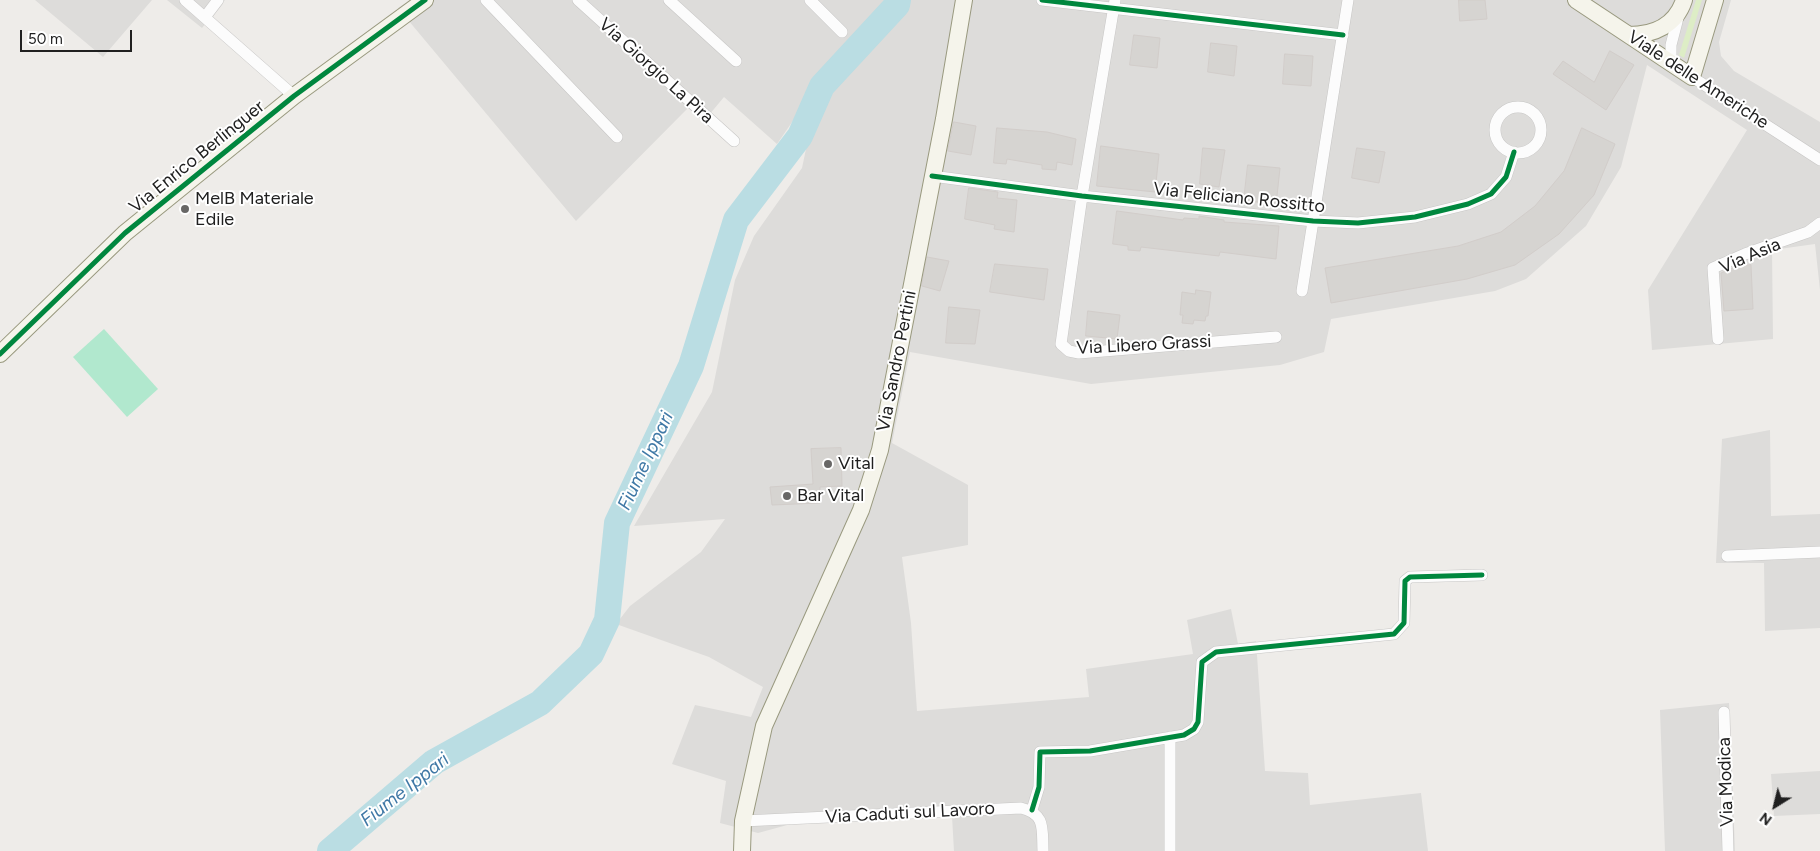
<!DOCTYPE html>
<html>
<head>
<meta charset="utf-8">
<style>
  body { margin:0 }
  #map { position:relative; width:1820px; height:851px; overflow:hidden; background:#eeece9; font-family:Figtree,sans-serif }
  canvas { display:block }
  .north { position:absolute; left:1750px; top:781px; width:50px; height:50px; -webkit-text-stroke:4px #fff; paint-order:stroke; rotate:216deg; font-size:14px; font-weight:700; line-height:20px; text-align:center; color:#202020 }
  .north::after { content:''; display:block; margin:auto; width:18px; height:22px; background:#202020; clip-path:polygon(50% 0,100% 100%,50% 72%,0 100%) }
  .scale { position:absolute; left:20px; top:30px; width:112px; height:22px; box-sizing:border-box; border:2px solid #202020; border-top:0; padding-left:6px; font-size:15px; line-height:18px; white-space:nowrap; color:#202020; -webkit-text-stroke:4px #fff; paint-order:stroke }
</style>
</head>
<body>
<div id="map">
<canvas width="1820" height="851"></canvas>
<div class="north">N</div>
<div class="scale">50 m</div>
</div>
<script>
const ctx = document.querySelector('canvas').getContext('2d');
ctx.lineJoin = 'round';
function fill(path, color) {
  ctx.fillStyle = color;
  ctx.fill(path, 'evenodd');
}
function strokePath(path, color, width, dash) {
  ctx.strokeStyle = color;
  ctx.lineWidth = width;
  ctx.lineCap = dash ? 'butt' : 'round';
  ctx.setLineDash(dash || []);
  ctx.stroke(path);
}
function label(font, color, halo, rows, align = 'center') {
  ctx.font = font + ' Figtree,sans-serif';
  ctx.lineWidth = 4;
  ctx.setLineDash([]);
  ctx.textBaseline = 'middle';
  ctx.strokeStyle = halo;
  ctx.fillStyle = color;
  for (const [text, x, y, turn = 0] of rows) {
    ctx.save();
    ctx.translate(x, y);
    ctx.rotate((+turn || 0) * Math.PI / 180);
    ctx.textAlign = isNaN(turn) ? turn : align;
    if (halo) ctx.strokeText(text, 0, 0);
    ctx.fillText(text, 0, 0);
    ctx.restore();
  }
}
const residential = new Path2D(`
  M 35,0 L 152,0 L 103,57 Z
  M 167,0 L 225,0 L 202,28 Z
  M 410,0 L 1731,0 L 1719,42 L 1721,56 L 1734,71 L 1820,122 L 1820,290 L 1815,244 L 1772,250 L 1773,339 L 1652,350 L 1648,290 L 1747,130 L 1647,65 L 1621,167 L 1586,226 L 1526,279 L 1495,291 L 1331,319 L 1324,352 L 1280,365 L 1091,384 L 910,352 L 892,443 L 968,485 L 968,545 L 902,557 L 911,623 L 917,711 L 1089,697 L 1086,669 L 1193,654 L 1187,620 L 1231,609 L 1238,644 L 1256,641 L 1265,771 L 1308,773 L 1310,805 L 1421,793 L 1428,851 L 954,851 L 952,816 L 791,824 L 758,833 L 720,823 L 726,781 L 672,764 L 695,705 L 751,717 L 763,687 L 709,657 L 616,624 L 630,606 L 701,552 L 725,519 L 634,526 L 712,392 L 735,280 L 754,236 L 802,168 L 813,116 L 801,109 L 777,144 L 724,97 L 704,121 L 688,108 L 576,221 L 398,8 Z
  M 1770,430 L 1771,516 L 1820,514 L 1820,628 L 1765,631 L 1764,563 L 1716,563 L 1722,439 Z
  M 1729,703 L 1735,851 L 1665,851 L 1660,710 Z
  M 1820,771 L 1820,814 L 1774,816 L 1771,774 Z`);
const grass = new Path2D(`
  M 1696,0 L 1702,0 L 1684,58 L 1679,55 Z`);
const pitch = new Path2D(`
  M 104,329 L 158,389 L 127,417 L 73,357 Z`);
const river = new Path2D(`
  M 330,851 L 434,762 L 540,703 L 591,654 L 607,620 L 617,523 L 691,366 L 736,220 L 800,136 L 822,86 L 897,5 L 898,0`);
const building = new Path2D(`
  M 1459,0 L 1485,0 L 1487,19 L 1460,21 Z
  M 1134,35 L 1160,38 L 1157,68 L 1130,65 Z
  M 1211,43 L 1237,46 L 1234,76 L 1208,72 Z
  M 1610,51 L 1634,65 L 1606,110 L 1553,74 L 1563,61 L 1594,82 Z
  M 1285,54 L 1313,56 L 1311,86 L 1283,84 Z
  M 954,122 L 976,126 L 971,155 L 948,151 Z
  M 997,128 L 1047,132 L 1076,139 L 1072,165 L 1057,162 L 1056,170 L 1042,169 L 1042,165 L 1007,159 L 1006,164 L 994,163 Z
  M 1582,128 L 1615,144 L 1594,195 L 1559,234 L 1515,265 L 1467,279 L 1331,303 L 1325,268 L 1458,246 L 1501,232 L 1535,206 L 1564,171 Z
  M 1101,146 L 1159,154 L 1155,192 L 1097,186 Z
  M 1203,148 L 1225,150 L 1219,187 L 1200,184 Z
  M 1357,148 L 1385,152 L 1379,183 L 1352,178 Z
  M 1248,165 L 1280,168 L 1276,205 L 1244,200 Z
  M 969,188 L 998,192 L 997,198 L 1017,200 L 1014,232 L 994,229 L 995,225 L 965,219 Z
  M 1117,211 L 1183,220 L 1184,218 L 1199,219 L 1199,216 L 1224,220 L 1224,222 L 1279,226 L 1276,259 L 1220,252 L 1219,256 L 1141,247 L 1140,251 L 1128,250 L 1128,246 L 1113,244 Z
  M 927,257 L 949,261 L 940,291 L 922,286 Z
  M 995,264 L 1048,269 L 1044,300 L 990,292 Z
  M 1751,265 L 1753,309 L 1724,311 L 1721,273 L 1735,267 Z
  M 1196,290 L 1211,292 L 1208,316 L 1206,316 L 1205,321 L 1194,320 L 1193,324 L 1182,323 L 1183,315 L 1180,315 L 1182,292 L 1195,294 Z
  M 949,307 L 980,310 L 975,344 L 946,343 Z
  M 1088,311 L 1120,315 L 1117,339 L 1086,336 Z
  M 841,448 L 842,486 L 820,487 L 820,503 L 772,505 L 770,487 L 813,484 L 811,449 Z`);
const street = new Path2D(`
  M 185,0 L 294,96
  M 486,0 L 617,137
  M 578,0 L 734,141
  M 669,0 L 736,61
  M 810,0 L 842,32
  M 1042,0 L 1343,35
  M 1115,0 L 1082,196 L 1061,344 L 1069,351 L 1079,353 L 1276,337
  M 205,17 L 218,0
  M 1671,63 L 1671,45 L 1679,14
  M 1692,77 L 1820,160
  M1495 130a23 23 0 1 1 46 0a23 23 0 1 1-46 0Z
  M 932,176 L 1082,196 L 1313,221 L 1358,223 L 1415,217 L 1468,204 L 1491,194 L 1506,177 L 1514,152
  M 1302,291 L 1348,0
  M 1718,339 L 1713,268 L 1745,254 L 1808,232 L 1820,223
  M 1727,556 L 1820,552
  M 1724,712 L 1728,851
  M 1170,737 L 1170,851
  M 1032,810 L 1039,787 L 1040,752 L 1090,751 L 1184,735 L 1194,729 L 1198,722 L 1202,662 L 1216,652 L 1394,634 L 1404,623 L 1405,581 L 1410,577 L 1482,575
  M 743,821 L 1021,808 C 1046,814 1042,829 1043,851`);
const secondary = new Path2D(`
  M 1576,0 L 1692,77 L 1715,0
  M 1629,35 C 1654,35 1676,25 1684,0
  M 0,354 L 125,233 L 294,96 L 425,0
  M 742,851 L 743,821 L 764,726 L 861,510 L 880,450 L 944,119 L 964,0`);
const cycleway = new Path2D(`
  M 1042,0 L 1343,35
  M 932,176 L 1082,196 L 1313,221 L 1358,223 L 1415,217 L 1468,204 L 1491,194 L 1506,177 L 1514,152
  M 0,354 L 125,233 L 294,96 L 425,0
  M 1032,810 L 1039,787 L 1040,752 L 1090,751 L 1184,735 L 1194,729 L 1198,722 L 1202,662 L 1216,652 L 1394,634 L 1404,623 L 1405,581 L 1410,577 L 1482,575`);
const markers = [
  [185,209,5,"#686766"],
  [828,464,5,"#686766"],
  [787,496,5,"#686766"]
];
const streetNames = [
  ["Via Giorgio La Pira",656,71,42],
  ["Viale delle Americhe",1698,80,33],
  ["Via Enrico Berlinguer",197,157,-39],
  ["Via Feliciano Rossitto",1239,198,6],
  ["Via Asia",1750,256,-23],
  ["Via Libero Grassi",1144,345,-3],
  ["Via Sandro Pertini",897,361,-79],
  ["Via Modica",1726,782,-92],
  ["Via Caduti sul Lavoro",910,813,-3]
];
const poiNames = [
  ["MelB Materiale",195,199],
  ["Edile",195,220],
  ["Vital",838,464],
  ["Bar Vital",797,496]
];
const waterNames = [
  ["Fiume Ippari",646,461,-65],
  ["Fiume Ippari",405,790,-38]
];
fill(residential, '#dddcda');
fill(grass, '#ddedc6');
fill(pitch, '#b1e8ce');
strokePath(river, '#badde3', 26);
fill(building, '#d6d4d1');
strokePath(building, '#d2cdca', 1);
strokePath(street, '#c7c6c5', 12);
strokePath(secondary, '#99997f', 18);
strokePath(street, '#fcfcfc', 11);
strokePath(secondary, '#f5f4eb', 16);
strokePath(cycleway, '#00873e', 5);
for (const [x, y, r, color] of markers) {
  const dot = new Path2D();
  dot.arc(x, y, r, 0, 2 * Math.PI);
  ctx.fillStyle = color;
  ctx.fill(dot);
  strokePath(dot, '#fff', 2);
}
label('18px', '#202020', '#fff', streetNames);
label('18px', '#202020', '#fff', poiNames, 'left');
label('italic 19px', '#4079a6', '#fff', waterNames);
</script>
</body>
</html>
